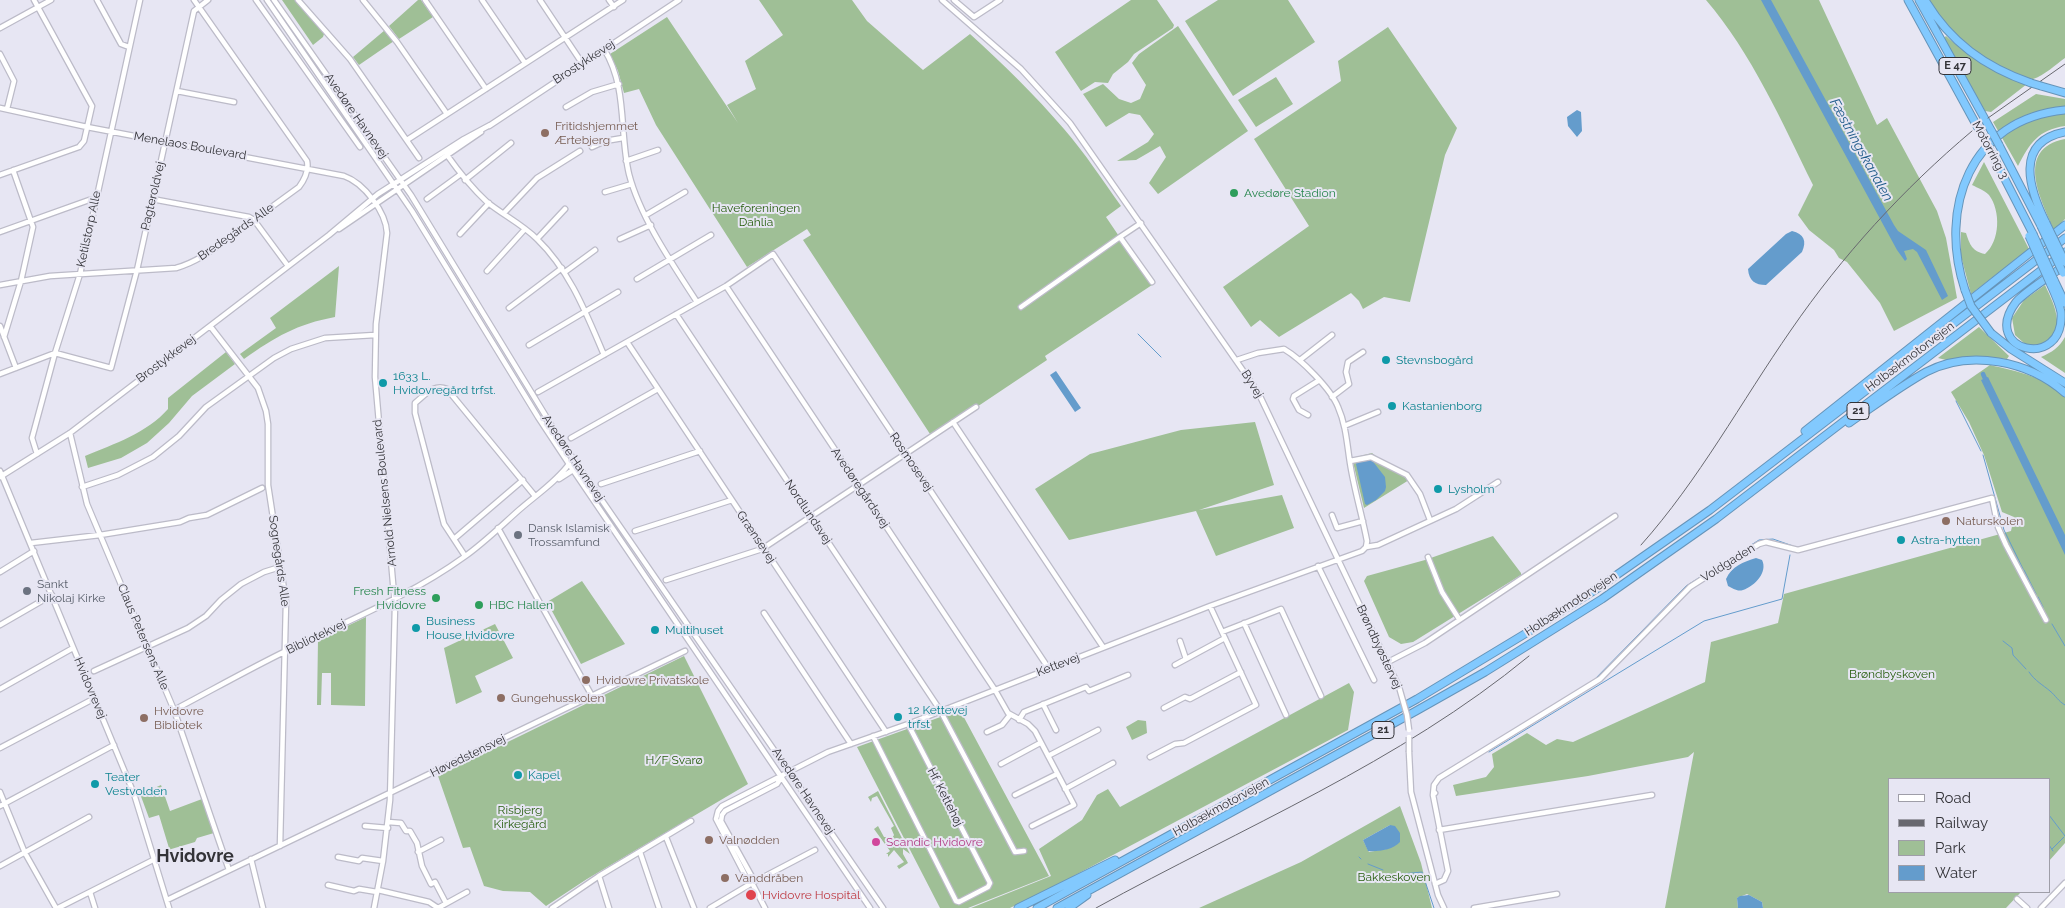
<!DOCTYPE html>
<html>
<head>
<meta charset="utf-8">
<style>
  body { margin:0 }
  #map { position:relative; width:2065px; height:908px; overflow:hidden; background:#e7e6f3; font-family:Raleway,sans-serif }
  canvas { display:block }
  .legend { position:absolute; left:1888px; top:778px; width:162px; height:115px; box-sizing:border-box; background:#e7e6f3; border:1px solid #9f9ea8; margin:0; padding:6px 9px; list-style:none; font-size:15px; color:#333338 }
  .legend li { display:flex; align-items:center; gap:10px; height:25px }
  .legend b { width:25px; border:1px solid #9f9ea8 }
</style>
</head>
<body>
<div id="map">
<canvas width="2065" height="908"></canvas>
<ul class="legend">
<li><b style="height:6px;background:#fff"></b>Road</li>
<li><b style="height:6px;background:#68686f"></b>Railway</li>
<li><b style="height:14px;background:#9fbf96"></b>Park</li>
<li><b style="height:14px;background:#649ccc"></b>Water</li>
</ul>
</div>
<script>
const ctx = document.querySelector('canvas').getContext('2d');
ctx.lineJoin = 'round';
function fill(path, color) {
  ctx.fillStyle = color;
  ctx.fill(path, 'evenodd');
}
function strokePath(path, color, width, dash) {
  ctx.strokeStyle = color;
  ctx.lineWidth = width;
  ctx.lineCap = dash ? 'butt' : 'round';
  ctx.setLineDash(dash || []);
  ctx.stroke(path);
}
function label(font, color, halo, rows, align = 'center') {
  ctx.font = font + ' Raleway,sans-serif';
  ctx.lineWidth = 4;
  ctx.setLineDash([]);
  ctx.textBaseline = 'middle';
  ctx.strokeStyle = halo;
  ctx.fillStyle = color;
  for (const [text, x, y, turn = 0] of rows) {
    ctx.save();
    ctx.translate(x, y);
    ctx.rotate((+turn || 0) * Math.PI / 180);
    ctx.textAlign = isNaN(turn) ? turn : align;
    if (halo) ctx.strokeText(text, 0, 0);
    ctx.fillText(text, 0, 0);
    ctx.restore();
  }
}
const green = new Path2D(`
  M 282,0 L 295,0 L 324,34 L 323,37 L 313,45 Z
  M 418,0 L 421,0 L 433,17 L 399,39 L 389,26 Z
  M 759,0 L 852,0 L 867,21 L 923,70 L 970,34 C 1003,64 1035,95 1064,129 C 1085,153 1103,181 1121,206 L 1106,217 L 1152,285 L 1045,356 L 1047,360 L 935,435 L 933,432 L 930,434 L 803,240 L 811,235 L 807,229 L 747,267 L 656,125 L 639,89 L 624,93 L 618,71 L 610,54 L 667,17 L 738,123 L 727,105 L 756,89 L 745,61 L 783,35 Z
  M 1131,0 L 1157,0 L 1174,25 L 1173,28 L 1134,54 L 1128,62 L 1113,74 L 1108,83 L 1095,82 L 1081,91 L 1055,52 Z
  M 1218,0 L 1288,0 L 1315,42 L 1233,96 L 1185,21 Z
  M 1706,0 L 1819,0 L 1877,125 L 1887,118 L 1937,211 L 1946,238 L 1957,298 L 1894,331 L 1880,303 L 1847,262 L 1839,258 L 1834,250 L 1809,230 L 1798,215 L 1813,185 C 1783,124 1751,52 1706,0 Z
  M 1929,0 L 2065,0 L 2065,58 C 2056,64 2044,76 2033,79 C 2021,83 1979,56 1968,47 C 1952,35 1940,17 1929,0 Z
  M 1178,26 L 1248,131 L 1158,194 L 1149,183 L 1166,157 L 1160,146 L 1136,160 L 1117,161 L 1148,142 L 1154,134 L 1140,115 L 1129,113 L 1106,127 L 1083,94 L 1103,84 L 1119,99 L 1131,103 L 1140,99 L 1146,85 L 1132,63 L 1139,54 Z
  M 1388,27 L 1457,128 L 1445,155 L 1410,302 L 1384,297 L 1363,309 L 1359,301 L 1351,293 L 1279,337 L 1260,320 L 1251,327 L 1223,287 L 1309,226 L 1254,139 L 1341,81 L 1338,61 Z
  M 385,30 L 394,41 L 359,65 L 353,57 Z
  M 1946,36 C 1970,57 1996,76 2027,84 L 1991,112 L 1985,111 L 1944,38 Z
  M 1276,77 L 1293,104 L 1256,127 L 1238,100 Z
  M 2036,94 L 2065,99 L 2065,126 C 2038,130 2030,143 2018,166 L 1993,122 Z
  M 2065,139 L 2065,219 L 2054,230 C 2041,200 2014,149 2065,139 Z
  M 1984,162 L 2029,249 L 1971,294 L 1961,256 L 1961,232 L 1966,233 C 1970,245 1972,251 1985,254 C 2000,241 2001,211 1989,195 C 1984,190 1978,188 1972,185 Z
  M 339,266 L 335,317 C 297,324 275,337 244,359 L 240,354 L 276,328 L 270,318 Z
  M 2045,285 C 2050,296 2056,307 2057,320 C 2059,339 2042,348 2025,344 L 2015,335 L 2012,318 L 2024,300 Z
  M 1979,327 L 2009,356 L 2007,359 L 1982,357 L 1946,360 L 1938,358 Z
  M 2065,337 L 2065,373 L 2041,357 C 2052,352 2059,348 2065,337 Z
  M 226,352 L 235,364 L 192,396 L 169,423 L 147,443 L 121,458 L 88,468 L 85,456 C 114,444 147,433 168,409 L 168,398 Z
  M 1990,365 C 2016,371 2046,377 2065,397 L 2065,843 L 2049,861 L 2049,779 L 1889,779 L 1889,892 L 2021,892 L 2006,908 L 1763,908 L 1762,902 L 1747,894 L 1737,898 L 1738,908 L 1665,908 L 1694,752 L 1688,757 L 1588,776 L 1456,796 L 1453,785 L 1486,777 L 1494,767 L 1492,754 L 1527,733 L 1546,745 L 1557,739 L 1573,742 L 1705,682 L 1711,642 L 1778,623 L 1784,594 L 2011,531 L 2014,517 L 2002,512 L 1984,455 L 1969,422 L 1951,392 Z
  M 1255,422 L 1274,485 L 1199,510 L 1282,495 L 1294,528 L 1216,556 L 1196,511 L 1069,540 L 1035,489 L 1090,454 L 1181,430 Z
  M 1372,453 L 1377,457 L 1378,461 L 1409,480 L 1364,508 L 1352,458 Z
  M 1493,536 L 1521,573 L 1521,575 L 1413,642 L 1401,644 L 1389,637 L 1364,581 L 1367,576 L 1425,560 Z
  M 582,581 L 625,644 L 581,664 L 547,602 Z
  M 366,617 L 365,706 L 331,705 L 331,673 L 322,673 L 321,705 L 317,705 L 318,640 Z
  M 495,624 L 513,658 L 475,676 L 482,692 L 456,704 L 444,648 Z
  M 684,656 L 748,784 L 587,879 L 546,906 L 530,892 L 503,891 L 484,886 L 470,847 L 463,848 L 438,776 Z
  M 1349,683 L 1354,692 L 1348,730 L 1066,880 L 1010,908 L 971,908 L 1051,876 L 1039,849 L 1082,820 L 1097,795 L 1108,789 L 1120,807 Z
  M 960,710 L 1049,876 L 968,908 L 940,908 L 857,747 Z
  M 1138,720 L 1146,721 L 1147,733 L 1132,740 L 1126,727 Z
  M 161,785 L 170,811 L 202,799 L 214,833 L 197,838 L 195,842 L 168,850 L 169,848 L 159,815 L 149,818 L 139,791 L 145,789 L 148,791 Z
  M 878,791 L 910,854 L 903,849 L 903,854 L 908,863 L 899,869 L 897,866 L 904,862 L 894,850 L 888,857 L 888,854 L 886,854 L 890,851 L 874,829 L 878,826 L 884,837 L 886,837 L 886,842 L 890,842 L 894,835 L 891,828 L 894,826 L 877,796 L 872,798 L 871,802 L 868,797 Z
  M 1400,806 L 1421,863 L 1432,908 L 1199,908 L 1301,862 ZM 1390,825 L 1386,849 L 1369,852 L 1363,840 Z`);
const water = new Path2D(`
  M 1761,0 L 1771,0 L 1894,225 L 1898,231 L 1926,250 L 1948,296 L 1942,300 L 1917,252 L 1913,249 L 1904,251 L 1907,259 L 1905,261 L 1897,250 Z
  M 1577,110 L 1581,112 L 1582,131 L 1577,137 L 1568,126 L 1567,117 Z
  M 1792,231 C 1804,234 1807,241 1802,252 L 1766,285 C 1755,285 1749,281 1748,269 L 1786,234 Z
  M 1056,371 L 1081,408 L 1075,412 L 1050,375 Z
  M 1988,377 L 2065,535 L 2065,555 L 1981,380 Z
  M 1371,459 L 1385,477 L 1386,487 L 1385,491 L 1376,500 L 1367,505 L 1365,504 L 1356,464 L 1357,462 Z
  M 1756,558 L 1762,560 C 1768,572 1755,586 1743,590 C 1737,592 1733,588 1728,586 L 1726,579 C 1732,566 1743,562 1756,558 Z
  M 1390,825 L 1395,826 L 1400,833 L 1400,842 C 1393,850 1377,852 1368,851 L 1363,840 Z
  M 1749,895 L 1762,902 L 1763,908 L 1738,908 L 1737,898 L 1740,896 Z`);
const stream = new Path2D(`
  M 1138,334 L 1161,357
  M 1956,401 L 1981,451
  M 1983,455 L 2004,530 L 2023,569
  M 2024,570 L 2036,594
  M 2038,597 L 2043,607
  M 2052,624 L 2065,646
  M 2003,641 L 2012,648 L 2013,655 L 2026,669
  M 2029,672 C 2035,681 2043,685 2050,691 C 2056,696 2058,701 2065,705
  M 1594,680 L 1686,586 L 1759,540 L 1773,539 L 1793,546
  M 1489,752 L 1704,621 L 1782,599 L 1790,555
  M 2049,815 L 2065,836
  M 2049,845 L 2053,851
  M 2052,849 L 2064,837
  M 1359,857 L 1361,859
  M 1368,864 L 1383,870
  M 1392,875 L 1422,872 L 1434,908`);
const canal = new Path2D(`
  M 1983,374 L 1987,383`);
const minor = new Path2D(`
  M 97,0 L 121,44 L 129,47
  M 256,0 L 360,147
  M 267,0 L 412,211 L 538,417 L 569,464 L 870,908
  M 274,0 L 411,195 L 561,441 L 883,908
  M 298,0 L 350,59 L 419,158
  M 363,0 L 397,42 L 447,114
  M 425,0 L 486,89
  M 482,0 L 525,63
  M 540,0 L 582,63
  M 609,0 L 614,7
  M 942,0 L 1021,69 L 1070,123 L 1258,392 L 1399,687
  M 954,0 L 974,17 L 1000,0
  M 0,28 L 51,0
  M 604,49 C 628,88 619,132 629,174 C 640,217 673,265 697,302
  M 0,54 L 14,81 L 7,109
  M 177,91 L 234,102
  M 566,107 L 592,92 L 619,84
  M 0,108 L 87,127 L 344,176 C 364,183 386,212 387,233 L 376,324 L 375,377 L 395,606 L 390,800 L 383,861 L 374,908
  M 489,126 L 679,0
  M 407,140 L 623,0
  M 592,147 L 605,141 L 623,138
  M 447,155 C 459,172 472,188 487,202 C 503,215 522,224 537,239 C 570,271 586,313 604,355
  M 626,161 L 658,150
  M 0,175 L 79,147 L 84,141 L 92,106 L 34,0
  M 465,180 L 511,143
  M 605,192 L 632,184
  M 152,199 L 249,217 L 254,220 L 288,266
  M 427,199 L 461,174
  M 504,213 L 537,178 L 580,151
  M 646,215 L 685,192
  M 1141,223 L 1120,237 L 1152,282
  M 339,229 L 481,132
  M 0,232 L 89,200 L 95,200
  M 460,234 L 489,203
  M 537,239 L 565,209
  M 620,239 L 651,225
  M 487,271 L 525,229
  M 565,272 L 595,250
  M 637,279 L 711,235
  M 0,285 L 50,276 L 176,268 C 198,262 215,248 233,235 C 255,219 277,203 299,187 C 305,179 309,171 307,161 L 194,0
  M 726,286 L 995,690 L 1008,713 L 1028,724 L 1035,731 L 1074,805 L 1032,826
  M 1021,307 L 1120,237
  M 509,308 L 562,268
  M 676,314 L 940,710 L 1015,852 L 1024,851
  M 0,326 L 16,368
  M 210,326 L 258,388 L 266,411 L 268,424 L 268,485 L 286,602 L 280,846
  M 4,337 L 21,281 L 33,227 L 13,170
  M 627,342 L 886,732
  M 529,345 L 618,292
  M 1237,360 L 1258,353 L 1284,349 C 1301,359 1331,389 1338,407 C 1346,425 1347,444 1350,463 C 1354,489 1362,515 1367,541 L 1366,547
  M 1300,360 L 1332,335
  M 0,374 L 55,353 L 111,368 L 137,270 L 194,11 L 208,0
  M 538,392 L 726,286 L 773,254 L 1049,669
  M 1332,397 L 1349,384 L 1346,372 L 1348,362 L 1363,352
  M 1308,415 L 1299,410 L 1293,399 L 1294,396 L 1318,381
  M 953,422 L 1103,647
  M 1344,426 L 1378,412
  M 70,433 L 87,504 L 174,710 L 229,870
  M 571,438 L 658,389
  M 37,454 L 32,438 L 55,353 L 80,274 L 140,0
  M 1350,461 L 1371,457 L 1407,475 L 1420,494 L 1430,520
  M 0,471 L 134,794 L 169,908
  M 0,477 L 70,433 L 329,235 L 378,194 L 464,139 L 490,125
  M 559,479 L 573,470
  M 601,484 L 700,451
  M 82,487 L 118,475 L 153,457 L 179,436 L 206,407 L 274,358 L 291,349 L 325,338 L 375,335
  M 1332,515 L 1337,528 L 1363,521
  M 498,528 L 592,696
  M 635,531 L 732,500
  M 454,539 L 523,480
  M 31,543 L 100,535 L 180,522 L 189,518 L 207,515 L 262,488
  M 465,556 L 444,524 L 415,413 L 415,403 C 425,395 434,383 447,389 L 535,496
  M 1428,557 L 1442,592 L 1459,619
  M 1318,566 L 1374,680
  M 0,572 L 34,551
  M 666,580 L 762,549 L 976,407
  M 764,613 L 851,744
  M 1244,623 L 1286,715
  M 0,625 L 52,595
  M 1222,632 L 1281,609 L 1321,696
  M 1180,641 L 1186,659
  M 1388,662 L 1425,643 L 1615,516
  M 1175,665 L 1225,638
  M 94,671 L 188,628 L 206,616 L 221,600 L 241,584 L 264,572 L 280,567
  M 0,689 L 73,648
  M 1043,704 L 1056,730
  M 1164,708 L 1185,697 L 1190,699 L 1241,672
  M 174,710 C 212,690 249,669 288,650 C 347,621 410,596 464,557 C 484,543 501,526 519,510 C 536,495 556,482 569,464
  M 1019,720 L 1024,712 L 1086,687 L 1089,691 L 1128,675
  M 987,732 L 1002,725 L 1010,715
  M 873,736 L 956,901 L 959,902 L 988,887 L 990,883 L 908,724
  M 0,748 L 95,698
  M 1409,752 L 1411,792 L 1438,895 L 1444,908
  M 1048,756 L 1098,730
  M 1150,757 L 1175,744 L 1184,743 L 1256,705 L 1210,606
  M 1001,764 L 1040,743
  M 1065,789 L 1113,763
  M 0,792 L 25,853 L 56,908
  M 1015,795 L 1057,774
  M 1433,795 L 1434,785 L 1439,778 L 1600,679 L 1690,587 L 1715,571 L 1759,544 L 1766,542 L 1798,550 L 1992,498 L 1998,527 L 2006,545 L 2046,620
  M 0,806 L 114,745
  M 388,822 L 401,823 L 406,831 L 410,831 L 417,843 L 422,866 L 431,884 L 435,882 L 446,903
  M 365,826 L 388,828
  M 1439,830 L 1652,795
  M 666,837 L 694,908
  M 418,852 L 441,840
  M 640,852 L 659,908
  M 338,857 L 359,861 L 362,858 L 383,861
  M 251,859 L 263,908
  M 0,866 L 89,817
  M 599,876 L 609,908
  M 752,883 L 746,877 L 716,819 L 718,811 L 722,806 L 828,752 L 908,724 L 1210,606 L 1362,551 L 1366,547 L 1378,545 L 1456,509 L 1498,482
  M 1435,884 L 1444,880 L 1448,871 L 1433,795 L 1435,793
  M 328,885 L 354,891 L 359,889 L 377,892
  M 378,890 L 429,902 L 438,908
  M 90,892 L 95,908
  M 2017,899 L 2027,908
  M 167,900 L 685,651
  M 58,908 L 155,859
  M 438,908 L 467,892
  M 552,908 L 599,876 L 691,821
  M 710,908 L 752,883 L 815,850
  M 765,908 L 752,883 L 751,875 L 721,821 L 722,815 L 725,811 L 777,784 L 781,778
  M 1474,908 L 1557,894
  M 2041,908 L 2065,883`);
const highway = new Path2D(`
  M 1908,0 L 1984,139
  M 1919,0 L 1992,132
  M 1925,0 C 1950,42 1985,67 2031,83
  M 2041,86 L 2065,93
  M 1999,145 L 2041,226
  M 1991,152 L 2033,234
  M 2046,223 C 2029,189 2014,142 2065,132
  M 2054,280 L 2065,303
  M 2050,283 C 2054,292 2059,302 2061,312 C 2065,372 1979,351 2016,302 C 2026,291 2052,275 2065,265
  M 1965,290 C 1938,208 1970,119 2065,110
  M 1991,333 L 2011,349 L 2065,383
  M 1849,423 C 1874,406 1899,387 1926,372 C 1970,349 2029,361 2065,393
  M 1805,431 L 2065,225
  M 1018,908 L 1115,860
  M 1037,908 L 1417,699 L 1533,629 L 1595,590 L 1710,510 L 2065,238
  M 1057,908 L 1416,711 L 1485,672 L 1602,599 L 1716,519 L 2065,252
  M 1069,908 L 1087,895`);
const rail = new Path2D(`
  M 1988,118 L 2065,64
  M 1641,545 C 1699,480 1741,402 1791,330 C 1842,256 1903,189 1972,131
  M 1096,908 C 1243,827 1399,763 1529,656`);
const minorBridge = new Path2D(`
  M 1399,687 L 1407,715 L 1409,730
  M 1409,737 L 1409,752`);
const highwayBridge = new Path2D(`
  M 2031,83 L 2041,86
  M 1992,132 L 1999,145
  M 1984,139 L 1991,152
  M 2046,223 L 2065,262
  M 2041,226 L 2063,273
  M 2033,234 L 2054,280
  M 2029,236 L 2050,283
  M 1965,290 L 1971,306 L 1991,333`);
const markers = [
  [545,133,5,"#8d6e63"],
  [1234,193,5,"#2e9e5b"],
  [1386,360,5,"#0f9aa8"],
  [383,383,5,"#0f9aa8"],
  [1392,406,5,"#0f9aa8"],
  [1438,489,5,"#0f9aa8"],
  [1946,521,5,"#8d6e63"],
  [518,535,5,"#6b7280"],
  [1901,540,5,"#0f9aa8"],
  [27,591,5,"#6b7280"],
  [436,598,5,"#2e9e5b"],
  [479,605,5,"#2e9e5b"],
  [416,628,5,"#0f9aa8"],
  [655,630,5,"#0f9aa8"],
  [586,680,5,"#8d6e63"],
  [501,698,5,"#8d6e63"],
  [898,717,5,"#0f9aa8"],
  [144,718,5,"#8d6e63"],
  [518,775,5,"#0f9aa8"],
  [95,784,5,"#0f9aa8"],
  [709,840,5,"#8d6e63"],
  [876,842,5,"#d1479c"],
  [725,878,5,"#8d6e63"],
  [751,895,6,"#e0444e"]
];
const shields = [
  [1955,66,32],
  [1858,411,22],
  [1383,730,22]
];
const shieldNames = [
  ["E 47",1955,66],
  ["21",1858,411],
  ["21",1383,730]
];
const streetNames = [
  ["Brostykkevej",584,62,-33],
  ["Avedøre Havnevej",356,116,55],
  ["Menelaos Boulevard",190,146,10],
  ["Motorring 3",1990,150,62],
  ["Pagteroldvej",153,196,-77],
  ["Ketilstorp Alle",89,229,-78],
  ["Bredegårds Alle",236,232,-35],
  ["Holbækmotorvejen",1910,357,-37],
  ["Brostykkevej",166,359,-37],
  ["Byvej",1252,384,58],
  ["Avedøre Havnevej",573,458,56],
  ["Rosmosevej",911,462,56],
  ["Avedøregårdsvej",860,488,56],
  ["Arnold Nielsens Boulevard",385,493,-96],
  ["Nordlundsvej",808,512,56],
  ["Grænsevej",756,537,56],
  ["Sognegårds Alle",279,561,82],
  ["Voldgaden",1728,563,-32],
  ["Holbækmotorvejen",1571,604,-33],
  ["Claus Petersens Alle",143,637,67],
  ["Bibliotekvej",316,637,-26],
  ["Brøndbyøstervej",1379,647,65],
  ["Kettevej",1058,665,-21],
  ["Hvidovrevej",90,688,67],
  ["Høvedstensvej",468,756,-26],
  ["Avedøre Havnevej",803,791,56],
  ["Hf. Kettehøj",945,797,63],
  ["Holbækmotorvejen",1221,807,-29]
];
const educationNames = [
  ["Fritidshjemmet",555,126],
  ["Ærtebjerg",555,140],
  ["Naturskolen",1956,521],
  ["Hvidovre Privatskole",596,680],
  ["Gungehusskolen",511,698],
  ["Hvidovre",154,711],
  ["Bibliotek",154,725],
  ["Valnødden",719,840],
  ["Vanddråben",735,878]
];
const leisureNames = [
  ["Avedøre Stadion",1244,193],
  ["Fresh Fitness",426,591,"right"],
  ["Hvidovre",426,605,"right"],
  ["HBC Hallen",489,605]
];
const parkNames = [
  ["Haveforeningen",756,208],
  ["Dahlia",756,222],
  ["Brøndbyskoven",1892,674],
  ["H/F Svarø",674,760],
  ["Risbjerg",520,810],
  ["Kirkegård",520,824],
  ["Bakkeskoven",1394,877]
];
const cultureNames = [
  ["Stevnsbogård",1396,360],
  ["1633 L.",393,376],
  ["Hvidovregård trfst.",393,390],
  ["Kastanienborg",1402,406],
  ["Lysholm",1448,489],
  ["Astra-hytten",1911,540],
  ["Business",426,621],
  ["House Hvidovre",426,635],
  ["Multihuset",665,630],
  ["12 Kettevej",908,710],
  ["trfst",908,724],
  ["Kapel",528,775],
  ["Teater",105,777],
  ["Vestvolden",105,791]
];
const worshipNames = [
  ["Dansk Islamisk",528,528],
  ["Trossamfund",528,542],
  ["Sankt",37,584],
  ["Nikolaj Kirke",37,598]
];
const hotelNames = [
  ["Scandic Hvidovre",886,842]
];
const healthNames = [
  ["Hvidovre Hospital",762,895]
];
const waterNames = [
  ["Fæstningskanalen",1861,150,61]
];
const districtNames = [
  ["Hvidovre",195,857]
];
fill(green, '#9fbf96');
fill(water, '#649ccc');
strokePath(stream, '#649ccc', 1);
strokePath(canal, '#649ccc', 4.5);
strokePath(minor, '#bcbbc8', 7);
strokePath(highway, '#6694b9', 9);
strokePath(minor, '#fff', 4.5);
strokePath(highway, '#82c9fe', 7);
strokePath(rail, '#68686f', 1);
strokePath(minorBridge, '#bcbbc8', 7, []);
strokePath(highwayBridge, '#6694b9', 9, []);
strokePath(minorBridge, '#fff', 4.5);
strokePath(highwayBridge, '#82c9fe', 7);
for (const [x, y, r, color] of markers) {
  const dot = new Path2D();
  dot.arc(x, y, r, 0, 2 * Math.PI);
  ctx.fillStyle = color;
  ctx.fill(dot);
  strokePath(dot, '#e7e6f3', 2);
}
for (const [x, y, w] of shields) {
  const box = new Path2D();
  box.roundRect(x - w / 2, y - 8.5, w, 17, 4);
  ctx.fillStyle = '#e7e6f3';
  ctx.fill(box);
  strokePath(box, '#333338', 1);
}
label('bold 11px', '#333338', null, shieldNames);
label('12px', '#333338', '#e7e6f3', streetNames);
label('12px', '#785e54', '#e7e6f3', educationNames, 'left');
label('12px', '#27864d', '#e7e6f3', leisureNames, 'left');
label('12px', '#265d0d', '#e7e6f3', parkNames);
label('12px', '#0d838f', '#e7e6f3', cultureNames, 'left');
label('12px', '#5b616d', '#e7e6f3', worshipNames, 'left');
label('12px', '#b23c85', '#e7e6f3', hotelNames, 'left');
label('12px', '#be3a42', '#e7e6f3', healthNames, 'left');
label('italic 14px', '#1d5a89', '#e7e6f3', waterNames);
label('bold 18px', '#333338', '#e7e6f3', districtNames);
</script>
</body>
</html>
